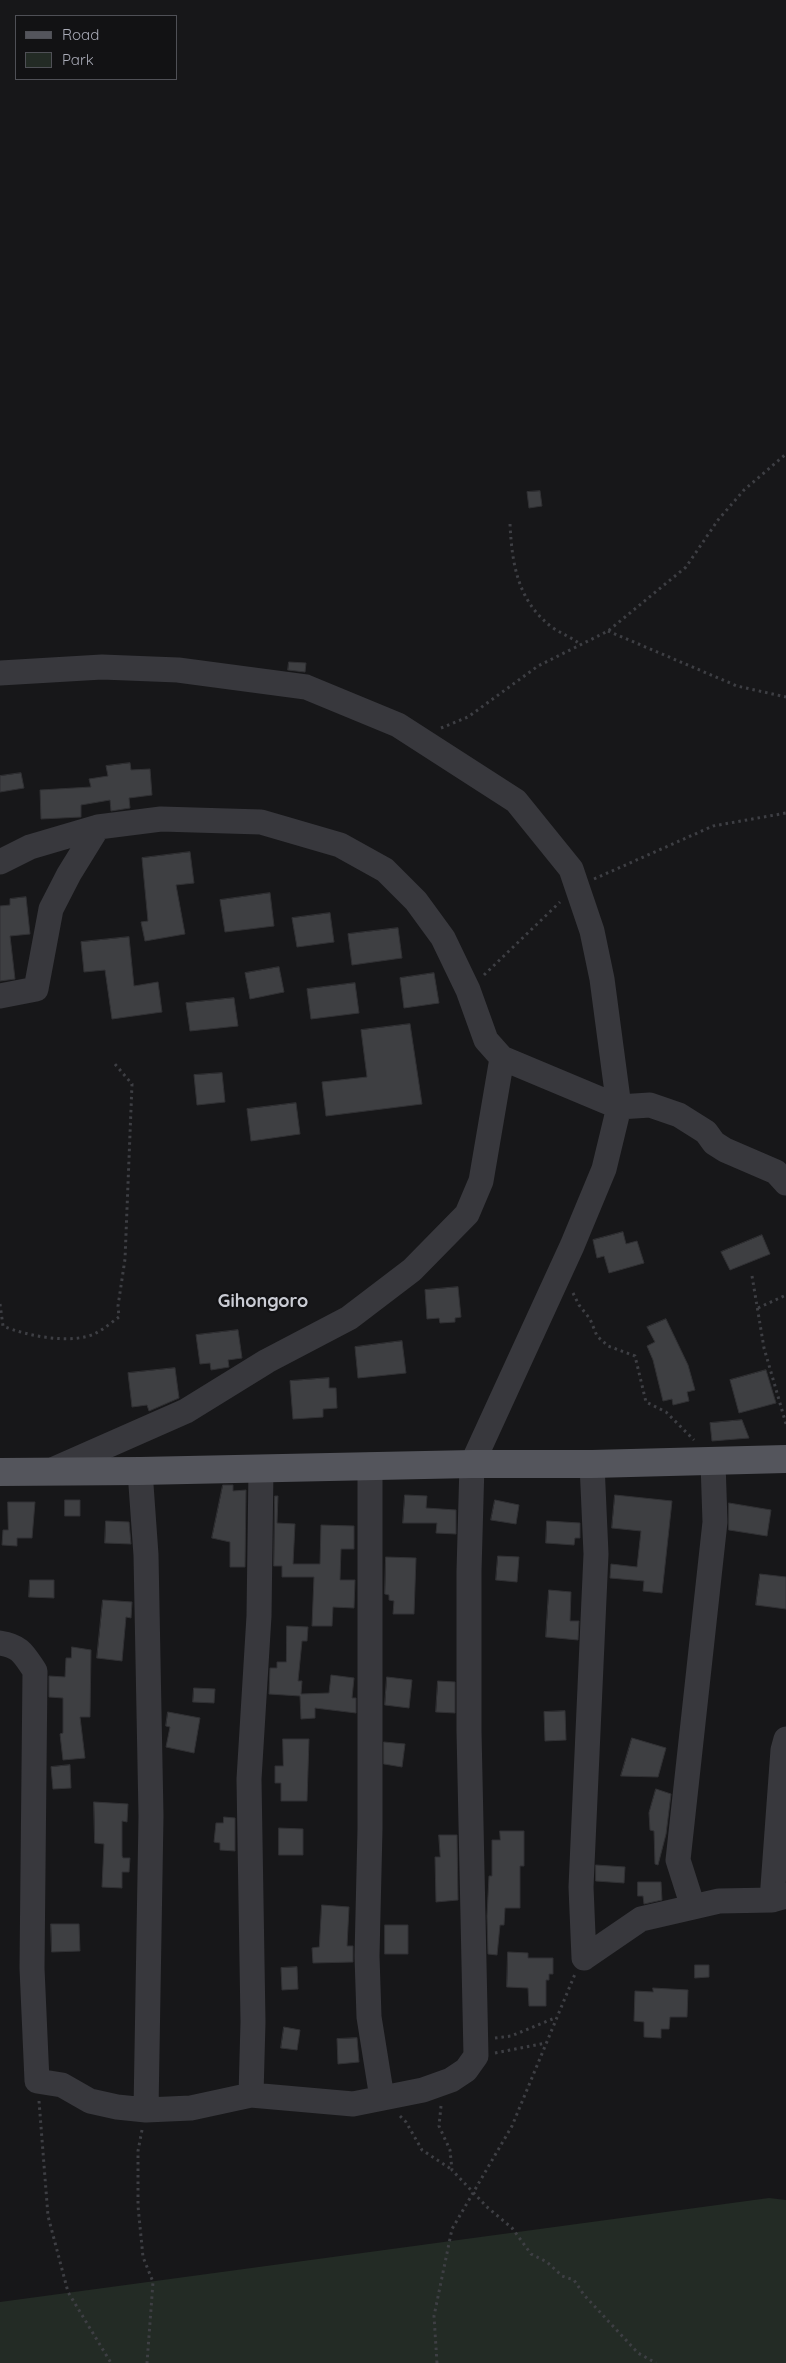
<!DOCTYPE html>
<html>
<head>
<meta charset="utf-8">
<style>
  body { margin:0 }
  #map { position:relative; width:786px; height:2363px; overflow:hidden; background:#171719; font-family:Quicksand,sans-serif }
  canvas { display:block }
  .legend { position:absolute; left:15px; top:15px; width:162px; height:65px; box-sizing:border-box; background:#121214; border:1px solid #4f5056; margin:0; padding:6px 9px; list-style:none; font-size:15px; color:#aaacb8 }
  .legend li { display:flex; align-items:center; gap:10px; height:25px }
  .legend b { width:25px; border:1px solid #4f5056 }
</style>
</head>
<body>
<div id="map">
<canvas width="786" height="2363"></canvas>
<ul class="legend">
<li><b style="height:6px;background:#54555c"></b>Road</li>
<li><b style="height:14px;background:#232b25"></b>Park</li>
</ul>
</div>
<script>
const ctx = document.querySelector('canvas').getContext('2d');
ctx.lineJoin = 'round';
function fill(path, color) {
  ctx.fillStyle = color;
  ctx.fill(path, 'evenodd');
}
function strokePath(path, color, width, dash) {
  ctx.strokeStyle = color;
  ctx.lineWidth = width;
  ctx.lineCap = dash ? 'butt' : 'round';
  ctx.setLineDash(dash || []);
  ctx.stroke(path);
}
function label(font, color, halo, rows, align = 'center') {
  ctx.font = font + ' Quicksand,sans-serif';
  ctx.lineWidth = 4.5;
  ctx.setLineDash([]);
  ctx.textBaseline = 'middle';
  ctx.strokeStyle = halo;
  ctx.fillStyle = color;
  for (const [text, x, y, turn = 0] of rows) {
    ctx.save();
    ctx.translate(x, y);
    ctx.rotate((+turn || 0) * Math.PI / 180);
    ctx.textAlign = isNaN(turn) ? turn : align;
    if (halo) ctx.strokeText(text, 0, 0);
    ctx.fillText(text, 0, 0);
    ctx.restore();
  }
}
const green = new Path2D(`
  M 769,2198 L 786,2200 L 786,2363 L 0,2363 L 0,2302 Z`);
const building = new Path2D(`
  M 540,491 L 542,506 L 529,508 L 527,492 Z
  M 289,662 L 306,663 L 305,672 L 288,670 Z
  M 130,763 L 131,770 L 150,769 L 152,795 L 129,798 L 130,808 L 111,811 L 110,800 L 81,805 L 81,817 L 41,819 L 40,790 L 91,787 L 89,779 L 108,776 L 106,766 Z
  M 21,773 L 24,788 L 0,792 L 0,776 Z
  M 190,852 L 194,883 L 176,885 L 185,934 L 145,941 L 141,922 L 148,921 L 142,858 Z
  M 270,893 L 274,926 L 225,932 L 220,900 Z
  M 26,897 L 30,934 L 10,936 L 15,979 L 0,981 L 0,906 L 10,905 L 10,899 Z
  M 330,913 L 334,942 L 297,947 L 292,918 Z
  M 398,928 L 402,958 L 352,965 L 348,934 Z
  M 129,937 L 134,986 L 158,982 L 162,1012 L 112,1019 L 105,970 L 84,972 L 81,942 Z
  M 279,967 L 284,992 L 250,999 L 245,973 Z
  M 434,973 L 439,1003 L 404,1008 L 400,978 Z
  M 355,983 L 359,1013 L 311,1019 L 307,989 Z
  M 234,998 L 238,1026 L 190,1031 L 186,1003 Z
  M 410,1024 L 422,1104 L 326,1116 L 322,1082 L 367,1077 L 361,1030 Z
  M 222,1073 L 225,1102 L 197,1105 L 194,1075 Z
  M 296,1103 L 300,1134 L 251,1141 L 247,1109 Z
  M 623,1232 L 626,1244 L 637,1241 L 644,1263 L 609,1273 L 604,1256 L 597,1258 L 593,1240 Z
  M 762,1235 L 770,1254 L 730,1270 L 721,1252 Z
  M 458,1287 L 461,1317 L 455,1318 L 455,1322 L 440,1323 L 439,1318 L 427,1319 L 425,1290 Z
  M 666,1319 L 688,1365 L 695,1390 L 687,1392 L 689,1401 L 673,1405 L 672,1399 L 663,1401 L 653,1360 L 647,1346 L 655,1342 L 647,1327 Z
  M 238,1330 L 242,1358 L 228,1360 L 229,1367 L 211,1370 L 210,1363 L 200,1364 L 196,1335 Z
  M 402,1341 L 406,1373 L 358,1378 L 355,1347 Z
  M 175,1368 L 179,1398 L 149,1411 L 147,1405 L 132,1407 L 128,1373 Z
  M 766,1370 L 776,1403 L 739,1413 L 730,1380 Z
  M 329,1378 L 329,1388 L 336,1388 L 337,1408 L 323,1409 L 323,1417 L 293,1419 L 290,1381 Z
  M 742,1420 L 749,1438 L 712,1441 L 710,1423 Z
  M 223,1485 L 233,1485 L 233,1491 L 246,1490 L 245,1567 L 230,1567 L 230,1542 L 212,1538 Z
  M 405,1495 L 427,1496 L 426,1508 L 456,1510 L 456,1534 L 436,1533 L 437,1523 L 403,1523 Z
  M 615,1495 L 672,1501 L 662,1593 L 643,1591 L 644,1581 L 610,1578 L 611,1564 L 637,1567 L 641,1531 L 612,1528 Z
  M 275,1496 L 278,1496 L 277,1523 L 295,1524 L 293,1564 L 320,1564 L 321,1525 L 354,1526 L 354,1549 L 341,1549 L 340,1580 L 355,1580 L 354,1608 L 333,1607 L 332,1626 L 312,1626 L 314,1577 L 282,1577 L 282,1566 L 274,1566 Z
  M 65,1500 L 80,1500 L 80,1516 L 65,1516 Z
  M 495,1500 L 519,1505 L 516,1524 L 491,1520 Z
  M 8,1502 L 35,1502 L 32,1538 L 17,1538 L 17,1546 L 2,1545 L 3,1530 L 8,1530 Z
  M 729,1503 L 771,1510 L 767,1536 L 729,1530 Z
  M 106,1521 L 129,1522 L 131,1544 L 105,1543 Z
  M 547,1521 L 580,1523 L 580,1538 L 575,1538 L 574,1545 L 546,1543 Z
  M 498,1556 L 519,1557 L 517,1582 L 496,1580 Z
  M 386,1557 L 416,1558 L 414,1614 L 393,1614 L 394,1601 L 389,1600 L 389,1595 L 385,1594 Z
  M 760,1574 L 786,1577 L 786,1609 L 756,1605 Z
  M 30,1580 L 54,1580 L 54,1598 L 29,1597 Z
  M 549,1590 L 571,1592 L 570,1621 L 579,1621 L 578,1640 L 546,1637 Z
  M 103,1600 L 132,1602 L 131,1618 L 126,1617 L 122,1661 L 97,1658 Z
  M 287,1626 L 308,1627 L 307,1641 L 302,1641 L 298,1681 L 302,1681 L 301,1694 L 329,1693 L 331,1675 L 354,1678 L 352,1698 L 356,1698 L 356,1713 L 315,1708 L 315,1718 L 301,1719 L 300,1696 L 269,1694 L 270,1668 L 277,1668 L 277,1662 L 286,1662 Z
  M 72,1647 L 91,1650 L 90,1717 L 80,1717 L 85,1758 L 63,1760 L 60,1734 L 63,1733 L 63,1698 L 49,1697 L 49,1676 L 65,1677 L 66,1658 L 71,1658 Z
  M 387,1677 L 412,1680 L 409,1708 L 385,1705 Z
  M 438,1681 L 455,1682 L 455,1713 L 436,1712 Z
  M 194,1688 L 215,1689 L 214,1703 L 193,1702 Z
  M 565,1711 L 566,1740 L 545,1741 L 544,1712 Z
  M 168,1712 L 200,1718 L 194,1753 L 166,1747 L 170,1727 L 166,1726 Z
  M 632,1738 L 666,1748 L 658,1777 L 621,1776 Z
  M 283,1739 L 309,1739 L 307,1801 L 281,1801 L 281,1783 L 275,1783 L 275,1766 L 283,1766 Z
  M 384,1742 L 405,1744 L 402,1767 L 384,1764 Z
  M 70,1765 L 71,1788 L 53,1789 L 51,1767 Z
  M 656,1789 L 671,1794 L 666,1834 L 658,1865 L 655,1864 L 654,1831 L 650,1830 L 649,1813 Z
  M 94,1802 L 128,1804 L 127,1822 L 122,1821 L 122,1856 L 123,1858 L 130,1858 L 129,1872 L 122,1872 L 122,1888 L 102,1887 L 104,1844 L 95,1843 Z
  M 224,1817 L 235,1818 L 235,1851 L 220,1850 L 220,1843 L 214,1842 L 216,1823 L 223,1823 Z
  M 279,1828 L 303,1829 L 303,1855 L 279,1855 Z
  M 500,1831 L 524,1831 L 524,1866 L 520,1866 L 520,1908 L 505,1908 L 504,1925 L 500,1925 L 497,1955 L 488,1954 L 487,1916 L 489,1876 L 492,1876 L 492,1840 L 500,1840 Z
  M 439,1835 L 457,1835 L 458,1900 L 436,1902 L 435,1857 L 440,1857 Z
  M 596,1865 L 625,1867 L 624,1883 L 596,1881 Z
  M 638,1882 L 661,1882 L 662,1900 L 644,1904 L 643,1896 L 638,1896 Z
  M 322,1905 L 349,1907 L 347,1946 L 353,1946 L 353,1962 L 313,1963 L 312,1948 L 319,1947 Z
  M 51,1924 L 79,1924 L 80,1951 L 52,1952 Z
  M 385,1925 L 408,1925 L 408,1954 L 385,1954 Z
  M 508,1952 L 528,1953 L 528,1958 L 553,1958 L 553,1974 L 549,1974 L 549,1980 L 546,1980 L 546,2006 L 529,2006 L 528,1988 L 507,1987 Z
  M 695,1965 L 709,1965 L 709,1977 L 695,1978 Z
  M 297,1967 L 298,1989 L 282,1990 L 281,1968 Z
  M 653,1988 L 688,1990 L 687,2017 L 670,2017 L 669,2029 L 661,2029 L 661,2038 L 644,2037 L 644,2022 L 634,2021 L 635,1991 L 653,1992 Z
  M 284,2027 L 300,2030 L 297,2050 L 281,2048 Z
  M 357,2038 L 359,2062 L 338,2064 L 337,2039 Z`);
const path = new Path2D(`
  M 510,524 C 512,565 518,602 553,628 C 562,634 571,637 580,644
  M 608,631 L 737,686 L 786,697
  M 441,728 L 468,717 L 538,666 L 608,631 L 686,567 L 718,520 L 744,490 L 786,454
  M 594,879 L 713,826 L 786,813
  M 484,975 L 560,902
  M 752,1276 L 764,1348 L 786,1424
  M 573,1293 L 579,1305 L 590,1319 L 597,1336 L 608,1346 L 635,1356 L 646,1402 L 666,1412 L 694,1440
  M 0,1304 L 3,1326 C 27,1336 72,1345 96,1333 C 104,1329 112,1322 119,1317 L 118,1306 L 125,1259 L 132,1084 L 114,1063
  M 758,1308 L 786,1295
  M 495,2038 L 511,2036 L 555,2018
  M 495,2053 L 546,2043
  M 39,2101 L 48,2216 L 68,2292 L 111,2363
  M 441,2106 L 439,2126 L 450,2150 L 452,2170 L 487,2207 L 512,2228 L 531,2254 L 547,2262 L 562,2276 L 574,2280 L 584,2295 L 638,2353 L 656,2363
  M 400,2116 L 406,2122 L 422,2150 L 451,2169
  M 142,2130 L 138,2151 L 138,2206 L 143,2257 L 153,2282 L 147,2363
  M 437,2363 L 434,2316 L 452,2229 L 512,2126 L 575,1974`);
const minor = new Path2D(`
  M 0,673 L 102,667 L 178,670 L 306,687 L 398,725 L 516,801 L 571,869 L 592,931 L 602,979 L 619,1107 L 604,1169 L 572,1246 L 472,1464 L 469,1571 L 469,1731 L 476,2056 L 466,2070 L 451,2080 L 423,2090 L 353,2104 L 251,2095 L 191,2108 L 146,2110 L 117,2107 L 90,2101 L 62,2085 L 37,2081 L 32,1968 L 35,1671 C 24,1655 21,1646 0,1643
  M 0,862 L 30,847 L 98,827 L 161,819 L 261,822 L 340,845 L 385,870 L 416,901 L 443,938 L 468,990 L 486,1040 L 502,1058 L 619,1107 L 650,1105 L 679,1115 L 706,1132 L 714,1143 L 725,1150 L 776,1172 L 786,1183
  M 0,996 L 36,989 L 51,909 L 69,874 L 98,827
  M 370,1465 L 370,1829 L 367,1956 L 369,2017 L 382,2098
  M 50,1471 L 186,1411 L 267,1361 L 349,1318 L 412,1270 L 467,1214 L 481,1181 L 502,1058
  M 140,1471 L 146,1555 L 151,1816 L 146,2110
  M 772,1900 L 783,1750 L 786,1739
  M 693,1907 L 678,1860 L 715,1522 L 713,1462
  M 584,1958 L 581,1887 L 596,1554 L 592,1464
  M 584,1958 L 641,1919 L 719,1901 L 772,1900 L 786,1896
  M 251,2095 L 253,2022 L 249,1779 L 259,1616 L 261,1469`);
const major = new Path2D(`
  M 0,1472 L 140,1471 L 472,1464 L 592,1464 L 786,1459`);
const quarterNames = [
  ["Gihongoro",263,1302]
];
fill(green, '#232b25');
fill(building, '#3e3f42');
strokePath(building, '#313134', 1);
strokePath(path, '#3e3f44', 3, [2.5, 4]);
strokePath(minor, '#38383d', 25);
strokePath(major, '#54555c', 28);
label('bold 18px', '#caccd4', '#121214', quarterNames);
</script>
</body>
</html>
